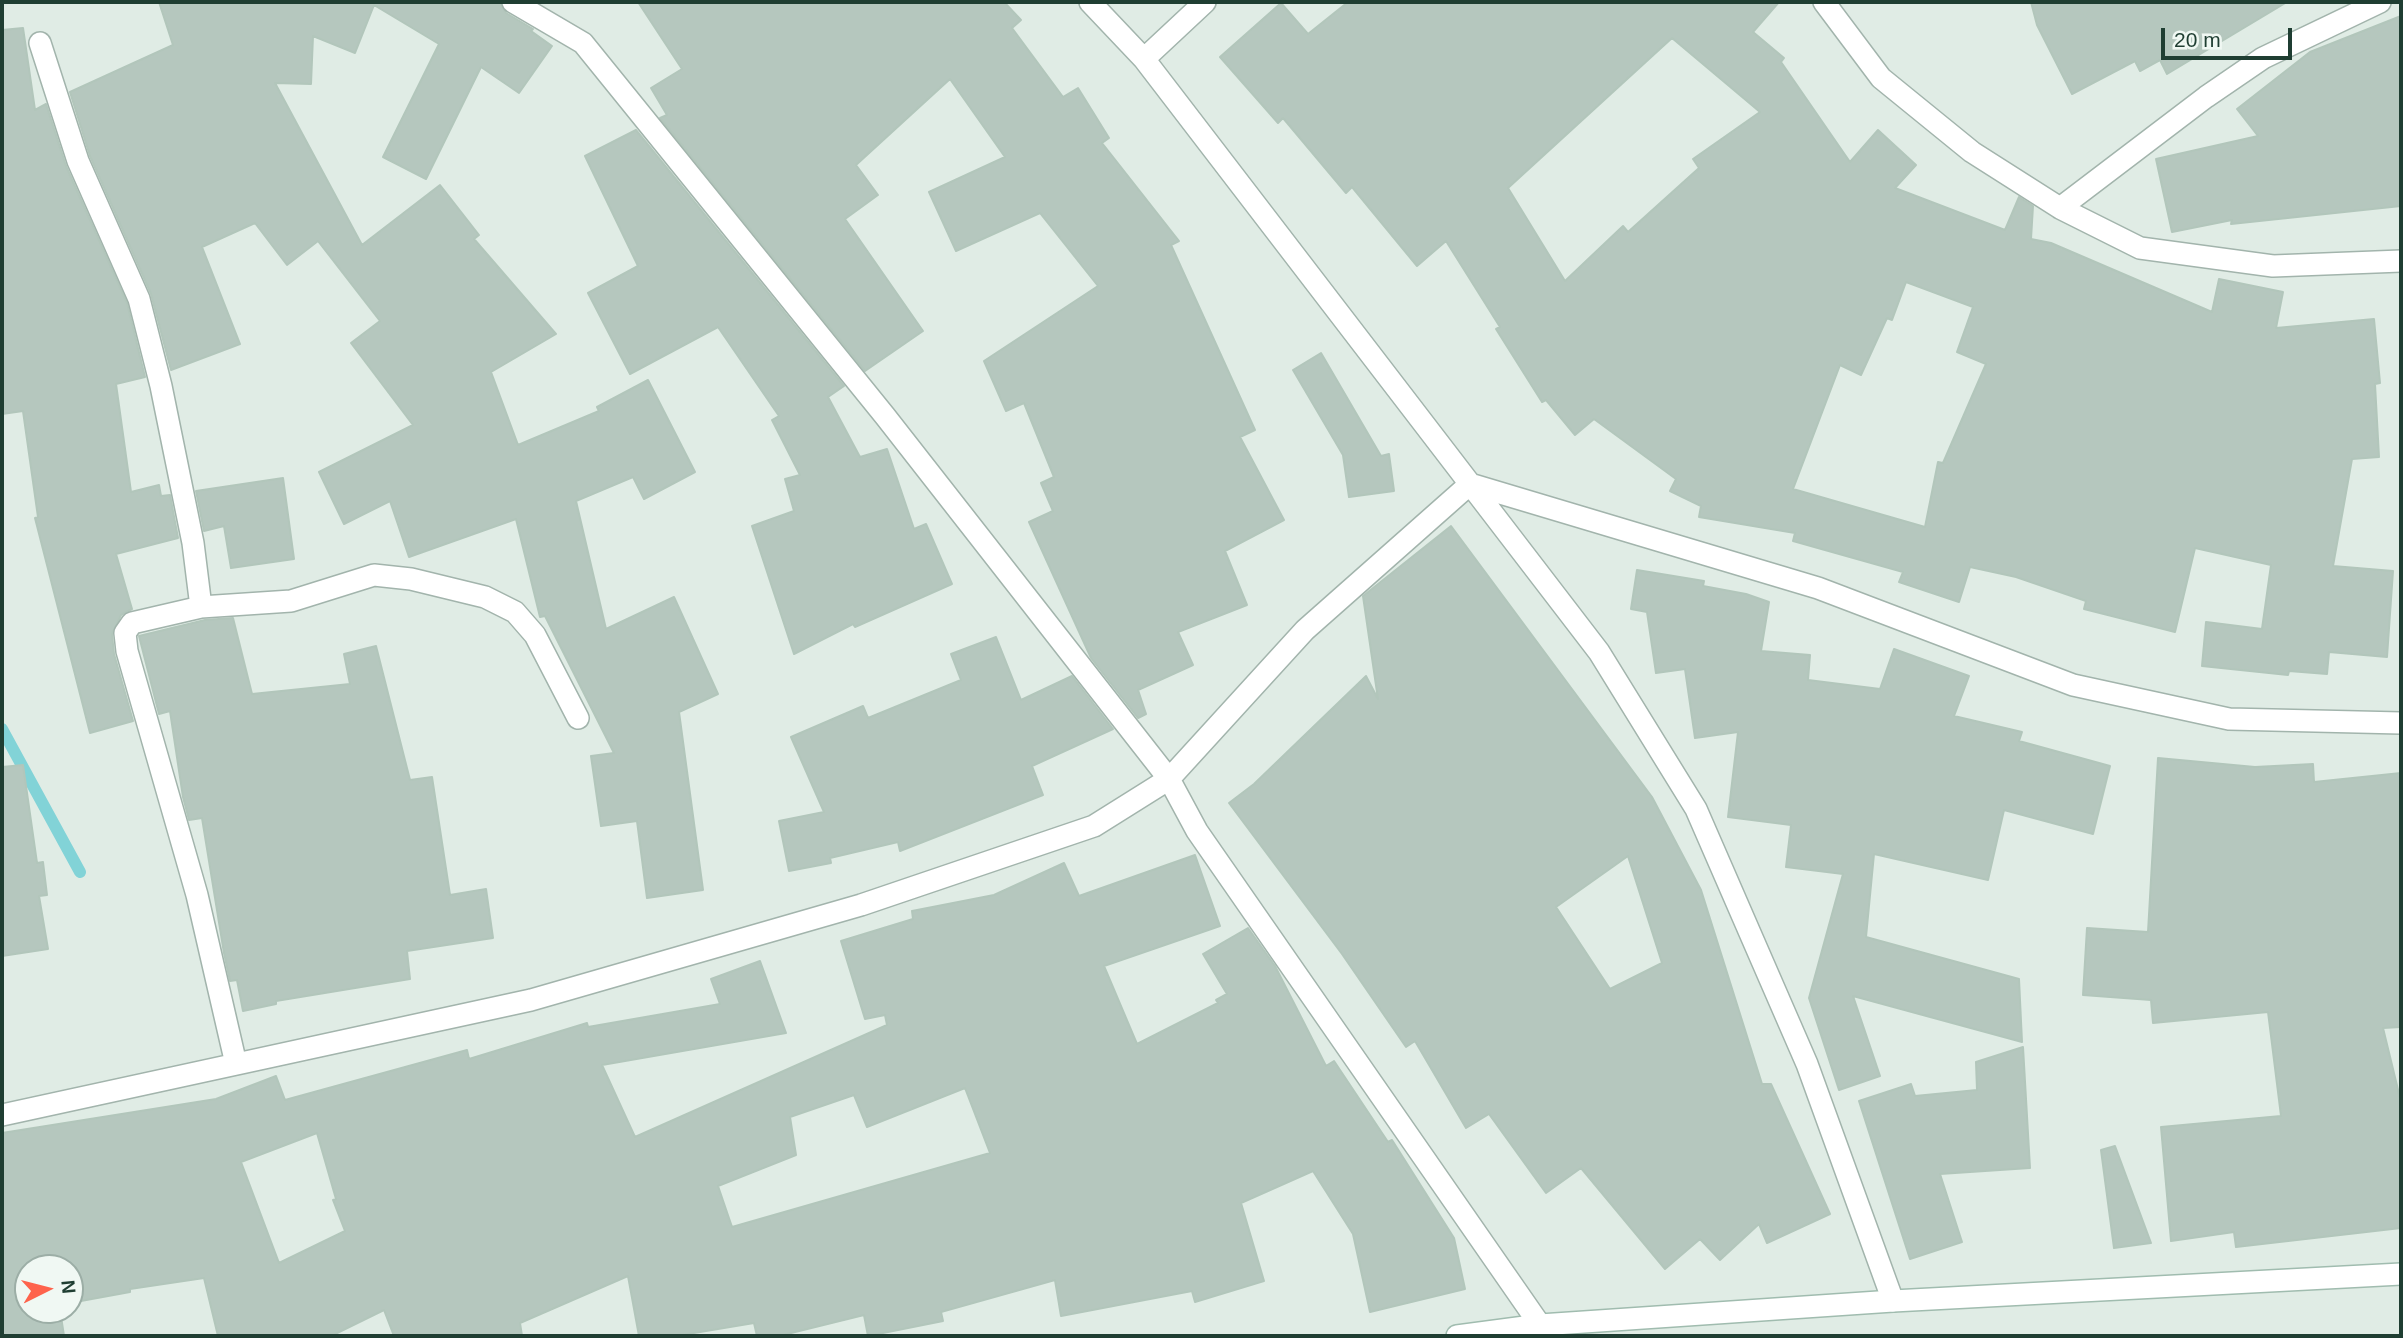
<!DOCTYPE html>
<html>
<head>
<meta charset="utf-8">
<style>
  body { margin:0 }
  #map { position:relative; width:2403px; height:1338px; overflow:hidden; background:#e0ece5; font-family:Arial,sans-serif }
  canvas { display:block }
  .frame { position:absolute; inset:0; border:4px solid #1f3e32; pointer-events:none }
  .north { position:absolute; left:14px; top:1254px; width:70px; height:70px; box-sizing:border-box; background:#f0f8f3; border:2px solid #9caea6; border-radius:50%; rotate:84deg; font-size:19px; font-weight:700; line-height:28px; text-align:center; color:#1f3e32 }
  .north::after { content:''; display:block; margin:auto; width:24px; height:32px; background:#fe634c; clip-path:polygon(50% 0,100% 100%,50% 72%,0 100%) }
  .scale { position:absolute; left:2161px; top:28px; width:131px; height:32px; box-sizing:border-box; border:4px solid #1f3e32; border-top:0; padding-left:9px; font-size:21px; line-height:24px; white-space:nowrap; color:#1f3e32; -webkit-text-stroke:5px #f0f8f3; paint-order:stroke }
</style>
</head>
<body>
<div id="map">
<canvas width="2403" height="1338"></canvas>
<div class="frame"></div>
<div class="north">N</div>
<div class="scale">20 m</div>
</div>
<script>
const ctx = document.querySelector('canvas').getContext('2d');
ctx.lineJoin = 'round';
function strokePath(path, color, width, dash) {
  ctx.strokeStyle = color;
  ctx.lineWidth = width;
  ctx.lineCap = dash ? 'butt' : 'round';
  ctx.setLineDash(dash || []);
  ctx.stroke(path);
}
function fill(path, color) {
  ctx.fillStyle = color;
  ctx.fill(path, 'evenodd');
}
const stream = new Path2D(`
  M 2,729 L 80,872`);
const building = new Path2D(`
  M 159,2 L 500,2 L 506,13 L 533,29 L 531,31 L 552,46 L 519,93 L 481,67 L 426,179 L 383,157 L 439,44 L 374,5 L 355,53 L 313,36 L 311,84 L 275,83 L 362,245 L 440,185 L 479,235 L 474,239 L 556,334 L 491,372 L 518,445 L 599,411 L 597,407 L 648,380 L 695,472 L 644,499 L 633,477 L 576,501 L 606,629 L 674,597 L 718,694 L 679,712 L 703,890 L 647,898 L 637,821 L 601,826 L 591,756 L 614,753 L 545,616 L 540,617 L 516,519 L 409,557 L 390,501 L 344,524 L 319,472 L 413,425 L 351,343 L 380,321 L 318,241 L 287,265 L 255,223 L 202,247 L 240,344 L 171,370 L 151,294 L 90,156 L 70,92 L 173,45 Z
  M 638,2 L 1004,2 L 1021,20 L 1012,28 L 1063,97 L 1078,88 L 1109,138 L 1102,143 L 1179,241 L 1171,245 L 1255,430 L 1240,437 L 1284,520 L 1225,551 L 1247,605 L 1178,632 L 1193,665 L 1138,690 L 1146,714 L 1138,718 L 1091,658 L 1029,522 L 1053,511 L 1041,483 L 1054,477 L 1024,403 L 1006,411 L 984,361 L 1098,286 L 1040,213 L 956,251 L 929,192 L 1005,157 L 950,79 L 856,165 L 878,195 L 845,219 L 923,331 L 865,371 L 660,118 L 667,115 L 651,88 L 682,69 Z
  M 1348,2 L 1779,2 L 1753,32 L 1784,58 L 1781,62 L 1850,162 L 1878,130 L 1916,165 L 1895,188 L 2005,230 L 2019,197 L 2033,206 L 2031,239 L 2051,243 L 2212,312 L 2219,279 L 2283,292 L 2276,328 L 2374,319 L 2380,383 L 2375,384 L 2379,457 L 2352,459 L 2333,566 L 2393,571 L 2387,657 L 2329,652 L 2327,674 L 2289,671 L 2288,675 L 2202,666 L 2206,622 L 2262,629 L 2271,565 L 2195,548 L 2175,632 L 2084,609 L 2086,601 L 2016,577 L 1970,567 L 1959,602 L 1899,582 L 1903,572 L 1793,541 L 1795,533 L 1699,517 L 1701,506 L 1670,491 L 1676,479 L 1594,419 L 1575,435 L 1546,400 L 1542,402 L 1496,329 L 1500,327 L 1446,241 L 1417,266 L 1352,187 L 1346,193 L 1283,118 L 1278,123 L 1220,57 L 1281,3 L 1308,34 ZM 1672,38 L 1760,112 L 1693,159 L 1699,168 L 1628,232 L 1623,226 L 1565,281 L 1508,188 ZM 1906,282 L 1973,307 L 1957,352 L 1986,364 L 1943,463 L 1938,462 L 1925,527 L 1793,489 L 1840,365 L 1861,375 L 1887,318 L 1892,320 Z
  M 2031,2 L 2287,2 L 2167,74 L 2160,60 L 2140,71 L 2135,61 L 2072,94 L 2037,25 Z
  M 2401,16 L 2401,206 L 2231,224 L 2232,220 L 2172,232 L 2156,159 L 2258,136 L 2237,109 L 2310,52 Z
  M 23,28 L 35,110 L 46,104 L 66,166 L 127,303 L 145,377 L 116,384 L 131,492 L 159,485 L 161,496 L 170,495 L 178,538 L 116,554 L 132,609 L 121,615 L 112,634 L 114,654 L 133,721 L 90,733 L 35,518 L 38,517 L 23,411 L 2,414 L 2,30 Z
  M 636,130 L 844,386 L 828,397 L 860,457 L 887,449 L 914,529 L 926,524 L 952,584 L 855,627 L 853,624 L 794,654 L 752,526 L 794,511 L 785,479 L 800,475 L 772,420 L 779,416 L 718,327 L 630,374 L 588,293 L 638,266 L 585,156 Z
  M 1321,353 L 1381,456 L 1389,454 L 1394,491 L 1349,497 L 1343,455 L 1293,370 Z
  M 283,478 L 294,559 L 231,568 L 224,526 L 204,531 L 196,491 Z
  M 1451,526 L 1652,797 L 1701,890 L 1762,1084 L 1771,1084 L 1830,1214 L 1767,1243 L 1759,1224 L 1720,1260 L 1700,1239 L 1665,1269 L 1581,1168 L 1546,1193 L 1489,1114 L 1466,1128 L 1415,1041 L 1406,1047 L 1342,954 L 1229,803 L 1254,784 L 1366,676 L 1378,699 L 1363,596 ZM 1628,856 L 1662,963 L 1610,989 L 1556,907 Z
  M 1637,570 L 1704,581 L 1703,586 L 1746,594 L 1769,602 L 1761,651 L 1810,655 L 1808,680 L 1880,689 L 1894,649 L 1969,676 L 1954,716 L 2022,732 L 2019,741 L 2110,766 L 2093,834 L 2004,810 L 1988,880 L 1874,854 L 1866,937 L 2019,979 L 2022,1042 L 1853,996 L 1880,1076 L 1839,1090 L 1809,998 L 1843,874 L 1786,867 L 1791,825 L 1728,817 L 1738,732 L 1695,738 L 1685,669 L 1656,673 L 1647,612 L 1631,609 Z
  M 233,618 L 252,694 L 350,684 L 344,654 L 376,646 L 410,780 L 432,777 L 450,895 L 486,889 L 493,938 L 407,951 L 410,979 L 276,1001 L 276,1004 L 243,1011 L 237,980 L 230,981 L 224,953 L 202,818 L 189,820 L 183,797 L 170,711 L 159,714 L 139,636 L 205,620 Z
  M 996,637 L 1021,700 L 1072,676 L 1113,729 L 1032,766 L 1043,795 L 900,851 L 898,842 L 830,858 L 831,863 L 789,871 L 779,821 L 824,812 L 791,737 L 863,706 L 868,718 L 961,680 L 951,654 Z
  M 2158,758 L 2255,767 L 2313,764 L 2314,782 L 2401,773 L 2401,1027 L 2383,1028 L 2401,1102 L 2401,1228 L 2236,1247 L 2234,1232 L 2171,1241 L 2161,1127 L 2281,1116 L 2268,1012 L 2153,1023 L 2151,1000 L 2083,995 L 2087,928 L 2148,932 Z
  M 23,765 L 37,863 L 43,862 L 47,895 L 39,896 L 48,949 L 2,956 L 2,767 Z
  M 1195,855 L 1220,926 L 1104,966 L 1137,1044 L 1218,1003 L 1216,1000 L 1227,994 L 1203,954 L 1248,928 L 1275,966 L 1326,1066 L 1334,1061 L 1388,1142 L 1392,1140 L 1454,1238 L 1465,1289 L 1370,1312 L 1353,1234 L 1313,1171 L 1241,1203 L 1264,1281 L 1195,1302 L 1192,1291 L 1061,1316 L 1055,1280 L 941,1312 L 943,1321 L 868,1336 L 864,1315 L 779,1336 L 757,1336 L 754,1323 L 676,1336 L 639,1336 L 628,1276 L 520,1323 L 522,1336 L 394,1336 L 384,1310 L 331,1336 L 218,1336 L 204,1278 L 130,1289 L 130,1292 L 70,1303 L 70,1268 L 28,1268 L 28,1310 L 60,1310 L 64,1336 L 2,1336 L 2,1133 L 216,1099 L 276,1076 L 285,1100 L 467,1050 L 469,1059 L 587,1023 L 588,1027 L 720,1004 L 711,979 L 760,961 L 786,1033 L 602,1065 L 635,1137 L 887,1025 L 885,1015 L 865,1019 L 841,941 L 913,919 L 912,911 L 994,895 L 1064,863 L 1079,896 ZM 965,1088 L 990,1153 L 732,1227 L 718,1186 L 796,1155 L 790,1117 L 854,1095 L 867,1127 ZM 317,1133 L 336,1199 L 333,1200 L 345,1231 L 279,1263 L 241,1162 Z
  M 2023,1047 L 2030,1168 L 1940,1174 L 1962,1242 L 1910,1259 L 1859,1101 L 1911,1084 L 1915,1096 L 1977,1090 L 1976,1062 Z
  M 2115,1146 L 2151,1243 L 2114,1248 L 2101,1150 Z`);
const minor = new Path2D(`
  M 513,2 L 583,43 L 885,416 L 1169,779 L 1197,831 L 1540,1325
  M 1090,2 L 1144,59 L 1599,652 L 1696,809 L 1807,1064 L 1893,1301
  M 1824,2 L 1881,78 L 1972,152 L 2060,208 L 2140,248 L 2273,266 L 2401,261
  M 40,43 L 78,161 L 139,299 L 161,386 L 193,543 L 201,607
  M 1144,59 L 1205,2
  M 2060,208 L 2206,97 L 2263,58 L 2380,2
  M 1470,484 L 1818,588 L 2073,685 L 2229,719 L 2401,723
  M 236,1064 L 197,895 L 127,651 L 125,633 L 132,623 L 201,607 L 291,601 L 374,575 L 411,579 L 485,597 L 515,612 L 535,635 L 578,718
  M 2,1115 L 531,1000 L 861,905 L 1094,826 L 1169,779 L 1305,630 L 1470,484`);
const secondary = new Path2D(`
  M 1457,1336 L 1540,1325 L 1893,1301 L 2401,1274`);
strokePath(stream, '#82d3d7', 12);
fill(building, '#b5c7be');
strokePath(building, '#b2c6bb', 2);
strokePath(minor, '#a2b4ac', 24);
strokePath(secondary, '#a0bcaf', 24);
strokePath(minor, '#fff', 21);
strokePath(secondary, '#fff', 21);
</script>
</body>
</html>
